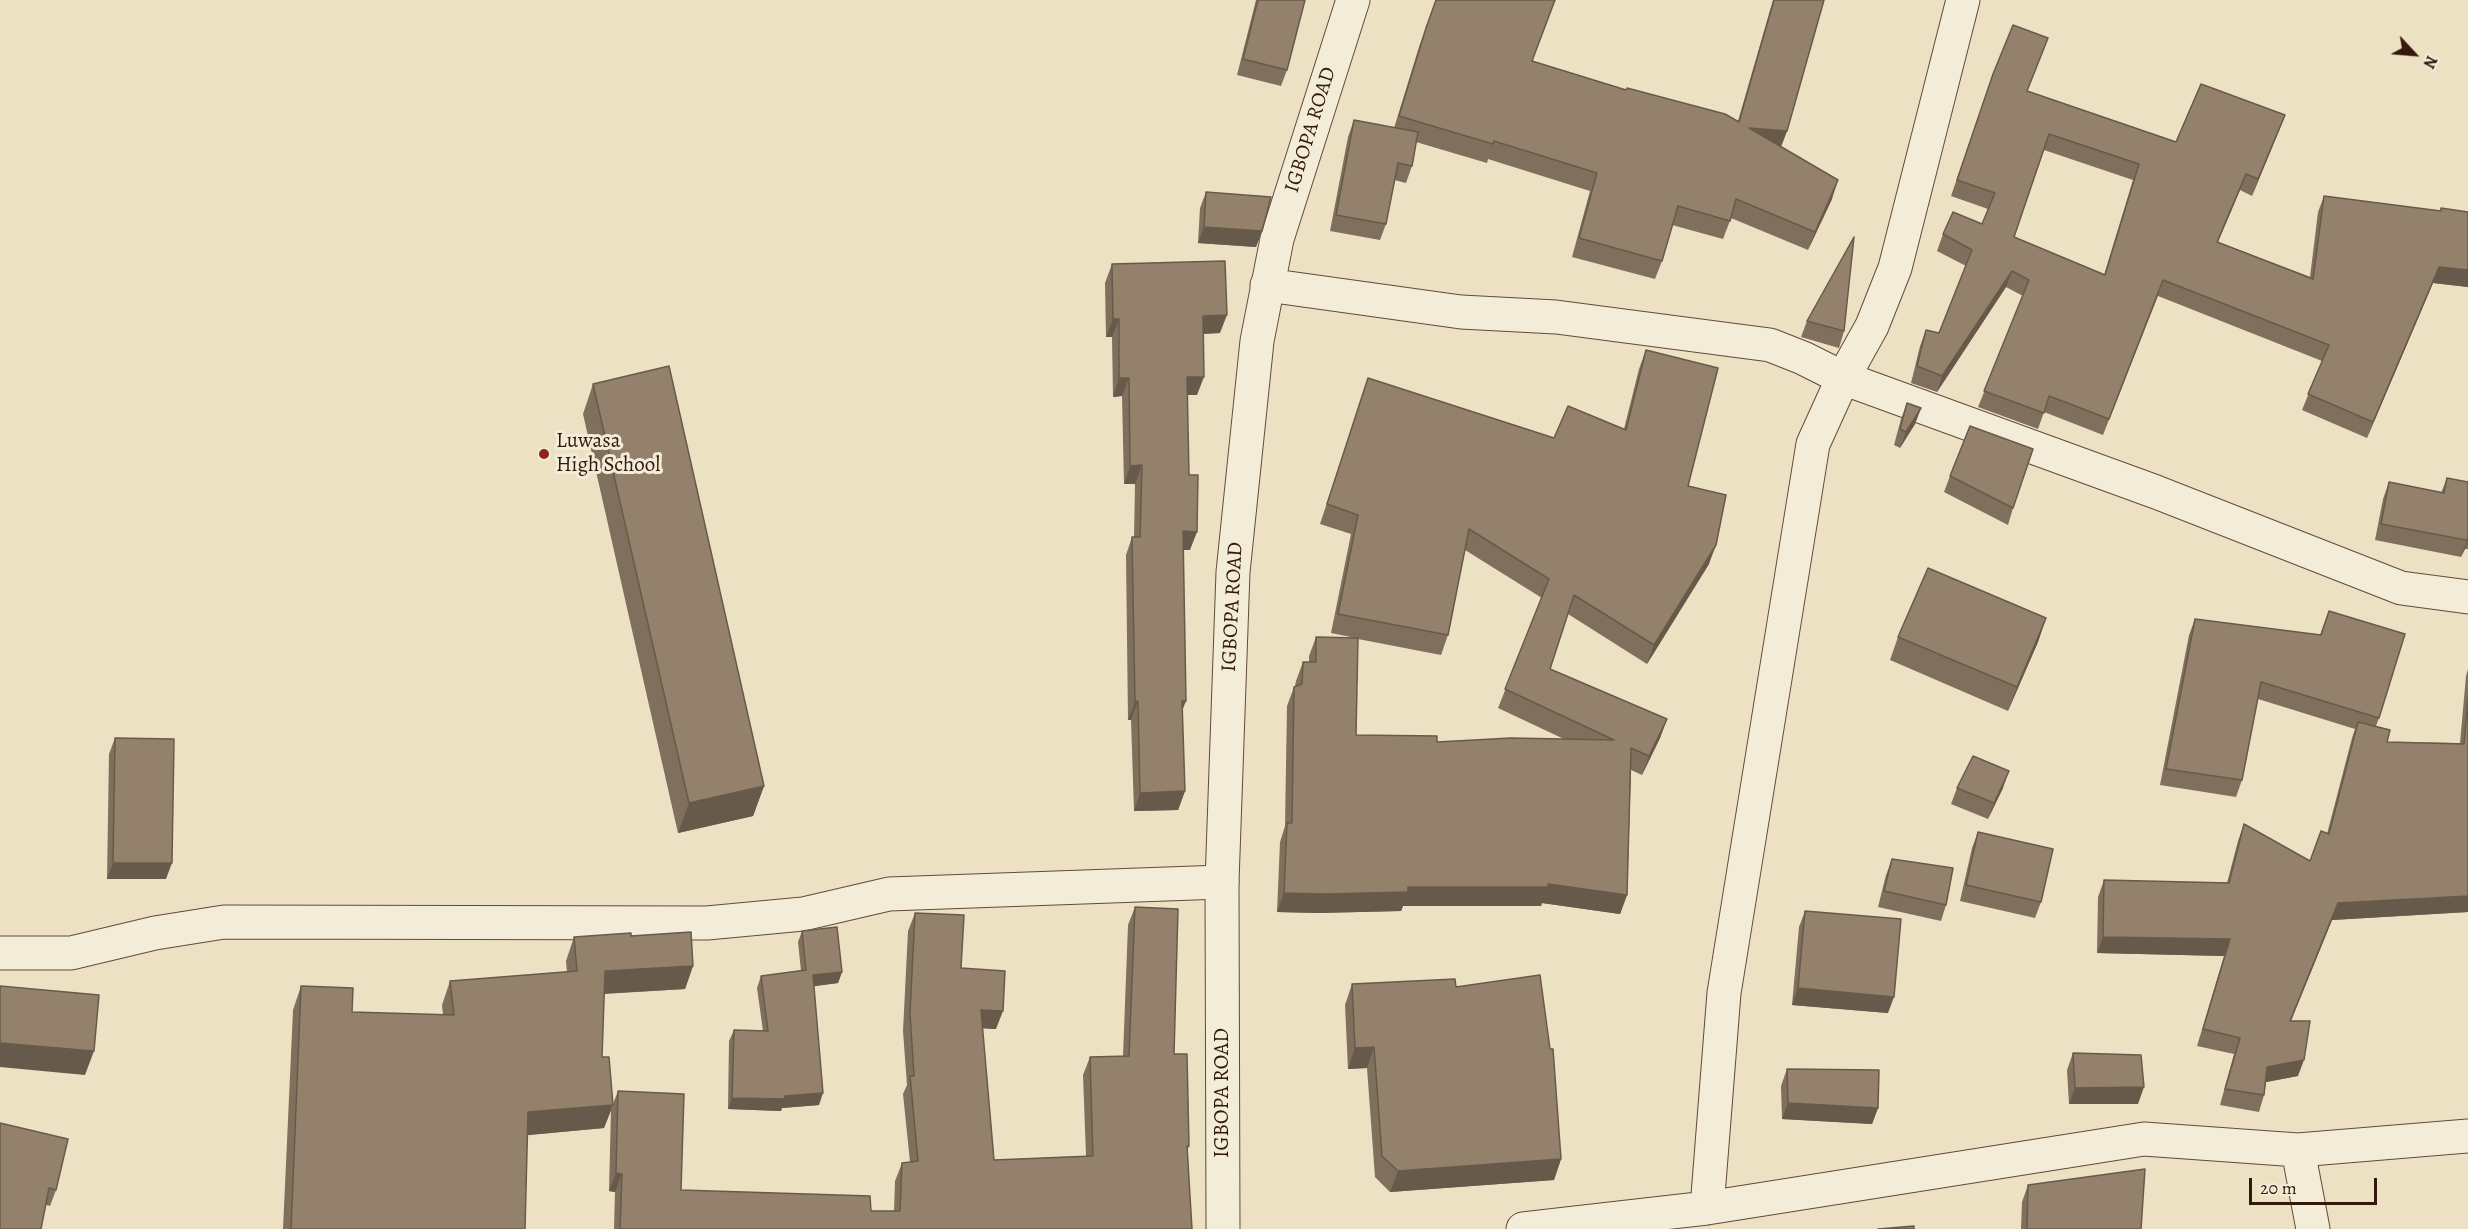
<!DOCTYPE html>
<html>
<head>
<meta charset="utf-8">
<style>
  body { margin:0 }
  #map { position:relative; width:2468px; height:1229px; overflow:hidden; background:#ede1c3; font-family:Alegreya,serif }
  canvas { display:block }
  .north { position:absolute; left:2384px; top:24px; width:60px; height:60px; -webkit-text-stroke:4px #f3ecd8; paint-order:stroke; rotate:116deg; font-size:16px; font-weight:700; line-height:24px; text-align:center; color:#34180c }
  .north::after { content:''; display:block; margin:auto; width:21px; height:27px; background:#34180c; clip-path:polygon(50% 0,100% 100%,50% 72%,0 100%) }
  .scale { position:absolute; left:2249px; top:1178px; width:128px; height:27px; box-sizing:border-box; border:3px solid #34180c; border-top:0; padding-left:8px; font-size:18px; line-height:21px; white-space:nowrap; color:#34180c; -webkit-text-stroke:4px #f3ecd8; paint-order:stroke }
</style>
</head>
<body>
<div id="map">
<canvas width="2468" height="1229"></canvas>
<div class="north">N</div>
<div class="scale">20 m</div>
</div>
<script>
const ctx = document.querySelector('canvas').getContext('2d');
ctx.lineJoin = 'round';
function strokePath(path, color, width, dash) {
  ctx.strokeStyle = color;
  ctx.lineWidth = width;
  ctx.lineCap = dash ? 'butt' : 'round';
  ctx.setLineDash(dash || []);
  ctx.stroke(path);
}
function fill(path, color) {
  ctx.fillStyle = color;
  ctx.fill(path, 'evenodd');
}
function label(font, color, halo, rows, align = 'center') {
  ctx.font = font + ' Alegreya,serif';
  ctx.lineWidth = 6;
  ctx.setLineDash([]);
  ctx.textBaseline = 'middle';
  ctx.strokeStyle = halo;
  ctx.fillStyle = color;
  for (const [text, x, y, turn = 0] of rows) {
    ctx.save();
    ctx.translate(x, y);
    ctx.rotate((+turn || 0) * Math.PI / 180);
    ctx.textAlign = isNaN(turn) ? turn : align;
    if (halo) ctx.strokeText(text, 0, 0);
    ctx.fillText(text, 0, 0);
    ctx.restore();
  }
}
const minor = new Path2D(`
  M 1267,285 L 1461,312 L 1556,317 L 1770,345 L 1803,358 L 1843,378 L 2156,492 L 2401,588 L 2468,597
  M 0,953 L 71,953 L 155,933 L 224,922 L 707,923 L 803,914 L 889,894 L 1222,882
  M 2298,1150 L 2313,1229
  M 1707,1208 L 1724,993 L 1813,444 L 1843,378 L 1872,326 L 1895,268 L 1963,0
  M 1523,1229 L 1707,1208 L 2144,1139 L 2298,1150 L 2468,1136`);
const tertiary = new Path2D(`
  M 1223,1229 L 1222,882 L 1233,572 L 1257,341 L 1277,239 L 1353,0`);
const wall = new Path2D(`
  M 1256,0 L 1305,0 L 1287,70 L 1281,86 L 1237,75 Z
  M 1436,0 L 1532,61 L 1626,90 L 1738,121 L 1773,0 L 1824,0 L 1787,131 L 1781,147 L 1832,199 L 1808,250 L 1731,218 L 1723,239 L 1672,225 L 1662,261 L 1655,279 L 1572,257 L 1590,191 L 1488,159 L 1487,163 L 1416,142 L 1412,166 L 1406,183 L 1394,180 L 1386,224 L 1380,240 L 1330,231 L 1348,137 L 1354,120 L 1394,128 L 1419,47 Z
  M 1987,91 L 2028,91 L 2176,142 L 2285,115 L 2252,196 L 2240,190 L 2218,242 L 2310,277 L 2318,212 L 2324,196 L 2440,211 L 2441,208 L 2468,212 L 2468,287 L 2433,283 L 2367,438 L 2302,410 L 2322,361 L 2158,296 L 2103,435 L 2044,412 L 2038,429 L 1978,407 L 2023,296 L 2006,287 L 1937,392 L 1911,383 L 1920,346 L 1926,330 L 1939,333 L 1966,266 L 1937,251 L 1943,234 L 1982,224 L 1988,209 L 1951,196 ZM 2044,150 L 2133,180 L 2104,275 L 2014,237 Z
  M 1206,192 L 1262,231 L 1256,247 L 1198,243 L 1200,208 Z
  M 1112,264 L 1220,333 L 1203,334 L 1197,395 L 1187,395 L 1190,550 L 1184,550 L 1182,712 L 1185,791 L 1178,810 L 1134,811 L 1131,720 L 1128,720 L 1126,555 L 1132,537 L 1134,537 L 1135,484 L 1124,484 L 1122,396 L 1113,397 L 1112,337 L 1106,337 L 1105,283 Z
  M 1807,321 L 1844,331 L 1839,348 L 1801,337 Z
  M 1646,350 L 1688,486 L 1709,564 L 1647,664 L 1568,614 L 1550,669 L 1667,719 L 1660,738 L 1642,775 L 1631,770 L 1627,895 L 1620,914 L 1542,903 L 1541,906 L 1403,906 L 1401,911 L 1318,913 L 1277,912 L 1280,842 L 1285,826 L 1287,706 L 1294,687 L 1295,686 L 1296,681 L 1303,662 L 1309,662 L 1309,656 L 1316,637 L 1356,638 L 1331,633 L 1351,534 L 1320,524 L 1368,378 L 1554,438 L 1624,429 L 1639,369 ZM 1465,550 L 1542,598 L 1498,708 L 1564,739 L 1437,742 L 1356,735 L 1358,639 L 1441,655 L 1448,635 Z
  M 593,384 L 764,786 L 753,816 L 678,833 L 583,414 Z
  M 1907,403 L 1921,408 L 1915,424 L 1900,448 L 1894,445 L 1901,419 Z
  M 1950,476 L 2013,508 L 2008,525 L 1944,492 Z
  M 2447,478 L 2468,482 L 2468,549 L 2465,549 L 2461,557 L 2375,540 L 2383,499 L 2389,482 L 2441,493 Z
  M 2329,611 L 2379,718 L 2376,726 L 2387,742 L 2460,743 L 2466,676 L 2468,669 L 2468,912 L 2332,920 L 2291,1021 L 2298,1076 L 2266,1082 L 2264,1095 L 2259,1112 L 2220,1105 L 2234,1054 L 2197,1046 L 2224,956 L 2097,953 L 2098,897 L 2104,880 L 2227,883 L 2238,841 L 2244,824 L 2310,861 L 2327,834 L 2352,738 L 2355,729 L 2258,699 L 2242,780 L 2236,797 L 2160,785 L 2189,635 L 2195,619 L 2320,635 Z
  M 2046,618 L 2038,642 L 2008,711 L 1890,660 L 1898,637 Z
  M 115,738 L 166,879 L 107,879 L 109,754 Z
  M 1957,788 L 2003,788 L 1988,819 L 1951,804 Z
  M 1978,832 L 2041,902 L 2035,918 L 1960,901 L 1972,848 Z
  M 1892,859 L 1946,905 L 1941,921 L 1878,907 L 1886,875 Z
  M 1135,907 L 1174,1054 L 1189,1146 L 1187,1152 L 1192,1229 L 614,1229 L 615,1192 L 609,1191 L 611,1109 L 618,1091 L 681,1190 L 871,1211 L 894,1211 L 895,1181 L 902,1163 L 910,1162 L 903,1094 L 907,1085 L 903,1031 L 908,931 L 915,913 L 961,968 L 996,1029 L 982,1028 L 994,1160 L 1086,1156 L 1083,1075 L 1090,1057 L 1123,1056 L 1128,925 Z
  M 1805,911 L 1888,1013 L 1792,1005 L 1799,927 Z
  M 802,931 L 842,972 L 838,983 L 814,986 L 819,1105 L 782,1108 L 781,1111 L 728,1109 L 729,1041 L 734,1030 L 763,1031 L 757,988 L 761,976 L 801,971 L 798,942 Z
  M 631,936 L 693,966 L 685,989 L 604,994 L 602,1057 L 613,1105 L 604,1128 L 527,1135 L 525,1229 L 283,1229 L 293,1010 L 301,986 L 352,1012 L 443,1015 L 442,1005 L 450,981 L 567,972 L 566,961 L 574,937 Z
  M 1352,984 L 1456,987 L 1561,1159 L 1554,1180 L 1390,1192 L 1375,1177 L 1367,1068 L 1348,1069 L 1345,1005 Z
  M 2073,1053 L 2138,1104 L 2069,1104 L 2067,1070 Z
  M 1787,1069 L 1878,1108 L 1872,1124 L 1782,1119 L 1781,1086 Z
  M 0,1123 L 56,1190 L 50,1206 L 46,1205 Z
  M 2028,1185 L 2141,1229 L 2021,1229 L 2022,1202 Z`);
const shadedWall = new Path2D(`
  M 2285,115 L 2279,131 L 2252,196 L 2258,179 Z
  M 1749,128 L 1787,131 L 1780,149 Z
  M 2246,174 L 2240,190 L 2211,258 L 2217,242 Z
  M 1838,180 L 1832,199 L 1808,250 L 1815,232 Z
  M 1204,227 L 1262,231 L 1256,247 L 1198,243 Z
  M 2439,267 L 2468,270 L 2468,287 L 2433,283 L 2367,438 L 2373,422 Z
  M 2012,271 L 2006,287 L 1937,392 L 1942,376 Z
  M 1227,315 L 1220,333 L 1196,334 L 1203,316 Z
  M 1113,319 L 1119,319 L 1112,337 L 1106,337 Z
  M 1187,377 L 1204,377 L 1197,395 L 1180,395 Z
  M 1119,378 L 1129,378 L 1122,396 L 1113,397 Z
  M 1921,408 L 1915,424 L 1900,448 L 1906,432 Z
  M 1142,465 L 1135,484 L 1124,484 L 1130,466 Z
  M 1183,531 L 1197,532 L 1190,550 L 1177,550 Z
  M 2468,538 L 2468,541 L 2465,549 L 2461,557 Z
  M 1716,545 L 1709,564 L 1647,664 L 1654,645 Z
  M 2046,618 L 2038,642 L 2008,711 L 2017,687 Z
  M 1138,701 L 1131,720 L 1128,720 L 1135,702 Z
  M 1182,701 L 1186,701 L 1179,719 Z
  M 1667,719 L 1660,738 L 1642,775 L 1649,756 Z
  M 2009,771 L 2003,788 L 1988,819 L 1994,803 Z
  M 764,786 L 753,816 L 678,833 L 689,803 Z
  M 1185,791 L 1178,810 L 1134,811 L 1140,793 Z
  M 113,863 L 172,863 L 166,879 L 107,879 Z
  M 1548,884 L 1627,895 L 1620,914 L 1542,903 L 1541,906 L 1403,906 L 1401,911 L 1318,913 L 1277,912 L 1284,893 L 1408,887 Z
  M 2468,896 L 2468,912 L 2332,920 L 2284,1038 L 2338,903 Z
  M 2103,937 L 2230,939 L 2224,956 L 2097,953 Z
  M 693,966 L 685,989 L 597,994 L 605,971 Z
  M 842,972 L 838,983 L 809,987 L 813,975 Z
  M 1798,988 L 1894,997 L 1888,1013 L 1792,1005 Z
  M 981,1010 L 1003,1011 L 996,1029 L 974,1028 Z
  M 0,1043 L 94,1051 L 85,1075 L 0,1067 Z
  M 1374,1047 L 1367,1068 L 1348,1069 L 1355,1048 Z
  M 2304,1060 L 2298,1076 L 2261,1083 L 2267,1067 Z
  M 2144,1087 L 2138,1104 L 2069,1104 L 2075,1088 Z
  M 823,1093 L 819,1105 L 782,1108 L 781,1111 L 728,1109 L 732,1098 L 785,1096 Z
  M 1788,1103 L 1878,1108 L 1872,1124 L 1782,1119 Z
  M 613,1105 L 604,1128 L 519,1136 L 528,1112 Z
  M 1561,1159 L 1554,1180 L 1390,1192 L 1398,1171 Z
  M 616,1173 L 622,1174 L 615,1192 L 609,1191 Z`);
const building = new Path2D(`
  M 1258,0 L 1305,0 L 1287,70 L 1243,59 Z
  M 1436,0 L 1555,0 L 1532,61 L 1626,90 L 1627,88 L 1725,114 L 1739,122 L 1774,0 L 1824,0 L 1787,131 L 1749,128 L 1838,180 L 1815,232 L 1736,199 L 1730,221 L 1678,206 L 1662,261 L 1579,238 L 1597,173 L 1494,141 L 1493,144 L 1399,116 L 1426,28 Z
  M 2013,25 L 2048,38 L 2027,91 L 2176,142 L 2201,84 L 2285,115 L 2258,179 L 2246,174 L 2217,242 L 2313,279 L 2324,196 L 2441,211 L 2441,208 L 2468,212 L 2468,270 L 2439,267 L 2373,422 L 2308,394 L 2329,345 L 2163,280 L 2109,419 L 2049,396 L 2044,413 L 1984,391 L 2029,280 L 2012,271 L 1942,376 L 1917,366 L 1926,330 L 1939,333 L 1972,250 L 1943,234 L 1953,212 L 1982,224 L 1995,193 L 1957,180 L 1993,74 ZM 2049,134 L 2139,164 L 2105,275 L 2014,237 Z
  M 1354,120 L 1418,132 L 1412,166 L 1398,163 L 1386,224 L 1336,215 Z
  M 1206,192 L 1271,197 L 1262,231 L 1204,227 Z
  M 1854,237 L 1844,331 L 1807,321 Z
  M 1225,261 L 1227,315 L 1203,316 L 1204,377 L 1187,377 L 1189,475 L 1198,475 L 1197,532 L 1183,531 L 1186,701 L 1182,701 L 1185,791 L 1140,793 L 1138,701 L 1135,702 L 1132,537 L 1140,537 L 1142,465 L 1130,466 L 1129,378 L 1119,378 L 1119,319 L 1113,319 L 1112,264 Z
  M 1646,350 L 1718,368 L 1688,486 L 1726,495 L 1716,545 L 1654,645 L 1574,595 L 1550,669 L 1667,719 L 1649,756 L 1631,748 L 1627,895 L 1548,884 L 1548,887 L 1408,887 L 1408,892 L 1325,894 L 1284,893 L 1287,823 L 1292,823 L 1294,687 L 1302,684 L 1303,662 L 1316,662 L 1316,637 L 1358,638 L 1356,735 L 1437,736 L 1437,742 L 1511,738 L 1614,740 L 1505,689 L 1549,579 L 1469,529 L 1448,635 L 1338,614 L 1358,515 L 1327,504 L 1368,378 L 1554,438 L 1568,406 L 1626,430 Z
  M 669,366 L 764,786 L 689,803 L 593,384 Z
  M 1907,403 L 1921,408 L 1906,432 L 1900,429 Z
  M 1970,426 L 2033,449 L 2013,508 L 1950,476 Z
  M 2447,478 L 2468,482 L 2468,538 L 2466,540 L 2381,524 L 2389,482 L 2444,493 Z
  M 1928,568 L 2046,618 L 2017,687 L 1898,637 Z
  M 2329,611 L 2405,634 L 2379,718 L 2261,682 L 2242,780 L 2166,769 L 2195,619 L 2321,635 Z
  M 2468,699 L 2468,896 L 2338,903 L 2290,1021 L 2310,1021 L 2304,1060 L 2267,1067 L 2264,1095 L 2225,1089 L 2240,1038 L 2203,1029 L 2230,939 L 2103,937 L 2104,880 L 2229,883 L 2244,824 L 2310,861 L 2321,831 L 2329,834 L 2358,722 L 2390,730 L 2387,742 L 2464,744 Z
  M 115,738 L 174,739 L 172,863 L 113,863 Z
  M 1973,756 L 2009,771 L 1994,803 L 1957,788 Z
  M 1978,832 L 2053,849 L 2041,902 L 1966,885 Z
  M 1892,859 L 1953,868 L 1946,905 L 1884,891 Z
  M 1135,907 L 1178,909 L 1174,1054 L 1187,1054 L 1189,1146 L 1187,1146 L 1192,1229 L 620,1229 L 622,1174 L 616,1173 L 618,1091 L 684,1094 L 681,1190 L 870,1196 L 871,1211 L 900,1211 L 902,1163 L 918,1161 L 910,1076 L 914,1076 L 910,1013 L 915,913 L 964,915 L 961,968 L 1005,971 L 1003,1011 L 981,1010 L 994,1160 L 1093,1156 L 1090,1057 L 1129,1056 Z
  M 1805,911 L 1901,919 L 1894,997 L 1798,988 Z
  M 837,927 L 842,972 L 813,975 L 823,1093 L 785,1096 L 785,1099 L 732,1098 L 734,1030 L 768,1031 L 761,976 L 806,970 L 802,931 Z
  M 691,932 L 693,966 L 605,971 L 602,1057 L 609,1057 L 613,1105 L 528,1112 L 525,1229 L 291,1229 L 301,986 L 353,988 L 352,1012 L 454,1015 L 450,981 L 577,971 L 574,937 L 631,933 L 631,936 Z
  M 1540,975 L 1550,1049 L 1553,1049 L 1561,1159 L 1398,1171 L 1382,1156 L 1374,1047 L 1355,1048 L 1352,984 L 1455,979 L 1456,987 Z
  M 0,986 L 99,995 L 94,1051 L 0,1043 Z
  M 2073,1053 L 2141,1055 L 2144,1087 L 2075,1088 Z
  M 1787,1069 L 1879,1070 L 1878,1108 L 1788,1103 Z
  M 0,1123 L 68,1139 L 56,1190 L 49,1188 L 41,1229 L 0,1229 Z
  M 2145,1169 L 2141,1229 L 2027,1229 L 2028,1185 Z
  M 1914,1226 L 1914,1229 L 1878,1229 Z`);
const markers = [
  [544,454,6,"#8f2418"]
];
const streetNames = [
  ["IGBOPA ROAD",1311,130,-73],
  ["IGBOPA ROAD",1233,607,-87],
  ["IGBOPA ROAD",1223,1093,-90]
];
const poiNames = [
  ["Luwasa",556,442],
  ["High School",556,466]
];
strokePath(minor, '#624a3a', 35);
strokePath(tertiary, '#624a3a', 35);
strokePath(minor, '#f3ecd8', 33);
strokePath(tertiary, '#f3ecd8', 33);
fill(wall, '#7f6f5c');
fill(shadedWall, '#685a4b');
fill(building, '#94816b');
strokePath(building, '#685a4b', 1.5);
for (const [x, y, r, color] of markers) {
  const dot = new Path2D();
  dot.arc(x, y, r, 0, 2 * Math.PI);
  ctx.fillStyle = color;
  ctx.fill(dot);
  strokePath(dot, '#f3ecd8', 2);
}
label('21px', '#34180c', '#f3ecd8', streetNames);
label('21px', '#34180c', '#f3ecd8', poiNames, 'left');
</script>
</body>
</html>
